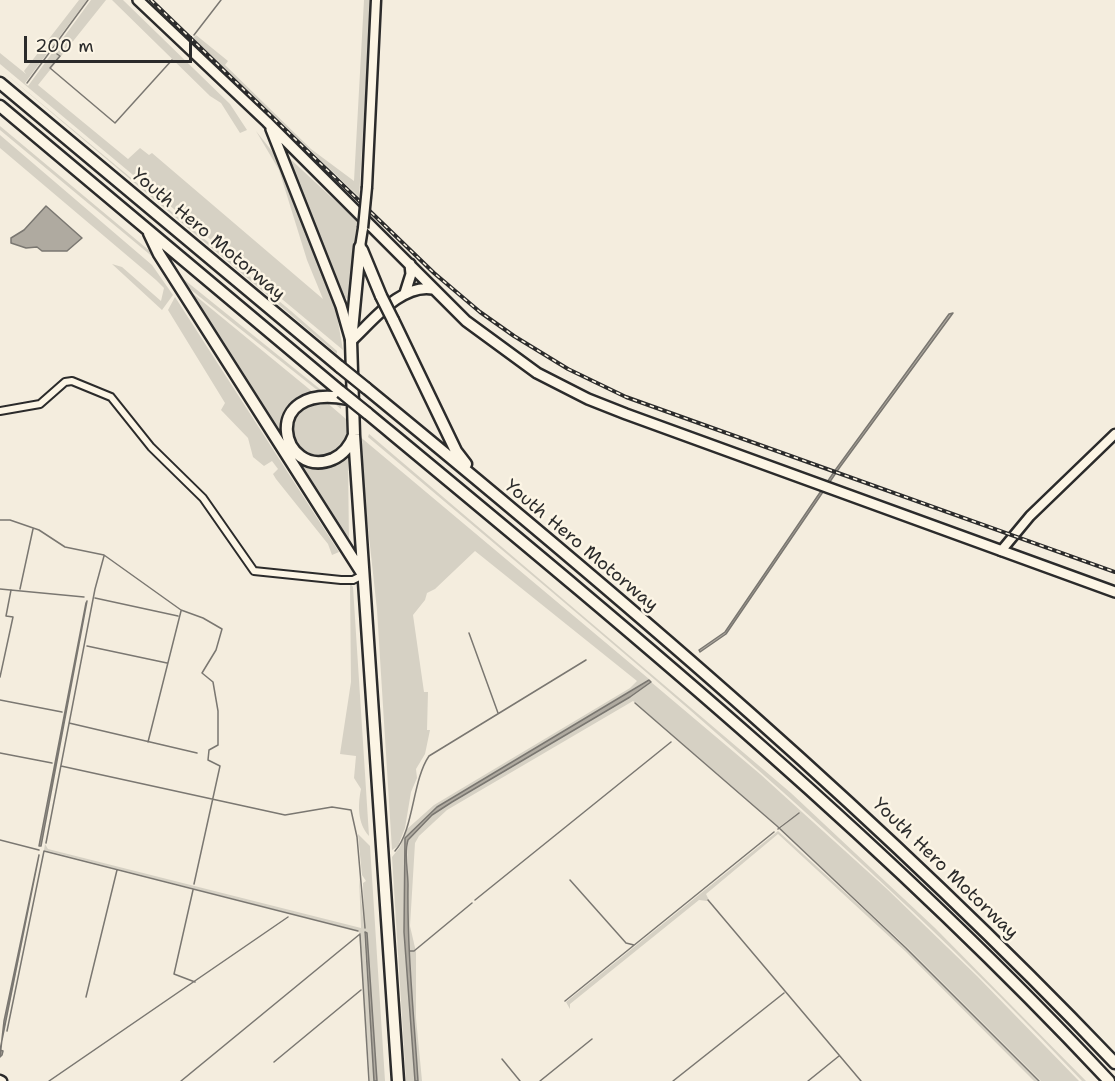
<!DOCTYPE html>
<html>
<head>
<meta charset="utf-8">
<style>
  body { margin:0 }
  #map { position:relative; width:1115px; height:1081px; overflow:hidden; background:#f4edde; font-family:"Shantell Sans",sans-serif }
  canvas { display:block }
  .scale { position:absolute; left:24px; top:36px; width:168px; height:27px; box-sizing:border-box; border:3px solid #2b2b2b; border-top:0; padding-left:8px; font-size:18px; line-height:21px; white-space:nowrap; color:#2b2b2b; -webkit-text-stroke:4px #fcf5e5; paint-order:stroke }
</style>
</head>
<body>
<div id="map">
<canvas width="1115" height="1081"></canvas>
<div class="scale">200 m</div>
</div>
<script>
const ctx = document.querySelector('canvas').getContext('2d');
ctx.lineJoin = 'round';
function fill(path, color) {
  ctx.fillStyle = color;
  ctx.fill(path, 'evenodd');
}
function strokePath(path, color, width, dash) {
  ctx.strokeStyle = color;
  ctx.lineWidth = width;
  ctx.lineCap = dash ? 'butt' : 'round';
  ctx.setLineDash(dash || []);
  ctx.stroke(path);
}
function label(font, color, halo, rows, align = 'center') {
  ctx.font = font + ' "Shantell Sans",sans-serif';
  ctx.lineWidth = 5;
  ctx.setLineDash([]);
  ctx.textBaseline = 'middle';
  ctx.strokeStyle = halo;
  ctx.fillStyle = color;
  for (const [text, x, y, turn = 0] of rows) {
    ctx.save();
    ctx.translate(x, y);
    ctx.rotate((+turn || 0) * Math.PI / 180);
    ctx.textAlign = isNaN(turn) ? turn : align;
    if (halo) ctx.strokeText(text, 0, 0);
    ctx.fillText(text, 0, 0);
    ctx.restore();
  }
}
const green = new Path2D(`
  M 79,0 L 87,0 L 25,83 L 28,86 L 91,0 L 106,0 L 38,85 L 128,159 L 140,148 L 149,155 L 152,153 L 323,299 L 307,260 L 279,170 L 256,131 L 279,160 L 335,305 L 343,350 L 0,64 L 0,53 L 26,74 L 24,71 Z
  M 112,0 L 123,0 L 230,104 L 247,130 L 240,133 L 221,103 L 210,96 Z
  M 364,0 L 371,0 L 359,197 L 193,38 L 196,35 L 228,61 L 225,65 L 311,149 L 354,181 Z
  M 0,69 L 291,311 L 337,351 L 337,354 Z
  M 0,126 L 151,252 L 154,258 L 0,130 Z
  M 0,135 L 152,265 L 173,295 L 162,310 L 112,264 L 122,267 L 161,301 L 164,288 L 156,280 L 0,148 Z
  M 287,156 L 357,221 L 348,299 L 340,295 Z
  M 171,269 L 341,406 L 341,409 L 171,274 Z
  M 180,283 L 314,393 C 291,400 280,415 282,438 Z
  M 175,297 L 339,552 L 332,555 L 328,544 L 276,479 L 273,474 L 278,469 L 272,461 L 264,466 L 253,457 L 248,438 L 221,410 L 225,403 L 168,310 Z
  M 325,401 L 346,419 L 347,434 L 344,446 L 321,461 L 295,449 L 288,428 L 298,409 Z
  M 369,434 L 791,793 L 935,928 L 1086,1081 L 1082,1081 C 862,847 613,644 368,437 Z
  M 358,435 L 649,679 L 430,813 L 405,838 L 404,932 L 415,1081 L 406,1081 L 392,857 L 400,847 L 406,830 L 434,805 L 630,688 L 637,681 L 475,551 L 435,589 L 427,593 L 425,600 L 413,615 L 424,692 L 428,692 L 427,730 L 430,730 L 425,754 L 416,769 L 417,778 L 411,792 L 405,828 L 398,846 L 392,850 L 377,610 Z
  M 348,457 L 348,459 L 349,544 L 293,460 C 312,474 330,470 348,457 Z
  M 350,583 L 353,587 L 369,836 C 357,823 358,804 361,789 L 354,778 L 356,756 L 340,754 L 351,682 Z
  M 651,682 L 760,774 L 887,889 L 977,976 L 1079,1081 L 1041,1081 L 907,947 L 780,829 L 799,812 L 779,827 L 633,701 L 447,810 L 419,836 L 415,843 L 410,926 L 416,952 L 416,1018 L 422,1081 L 418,1081 L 407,922 L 408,840 L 432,815 L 452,802 Z
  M 778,831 L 908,950 L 1038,1081 L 1034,1081 L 905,951 L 778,834 L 706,894 L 709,900 L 707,901 L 699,900 L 570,1004 L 570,1009 L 566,1002 Z
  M 358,834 L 370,846 L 385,1081 L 377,1081 L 367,933 L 364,933 L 374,1081 L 370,1081 L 359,931 L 44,850 L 45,844 L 48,849 L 361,928 L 359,876 L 364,928 L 363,883 L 366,881 L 362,875 Z`);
const water = new Path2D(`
  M 46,206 L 82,238 L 67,251 L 42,251 L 37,247 L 26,248 L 11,243 L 11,238 L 24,230 Z
  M 953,313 L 840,467 L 726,634 L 700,652 L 699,650 L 725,632 L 836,469 L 949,314 Z
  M 87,601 L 41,846 L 39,846 L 86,603 Z
  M 649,680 L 651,682 L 630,697 L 452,802 L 432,815 L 408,840 C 404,853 408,872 408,885 C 407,951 414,1015 418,1081 L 415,1081 L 404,932 L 405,838 L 437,807 Z
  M 39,855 L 0,1050 L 3,1051 L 2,1055 L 0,1057 L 4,1021 Z
  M 365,932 L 367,933 L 377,1081 L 374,1081 Z`);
const stream = new Path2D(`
  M 194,35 L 221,0
  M 57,54 L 60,56 L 50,68 L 115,123 L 172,60
  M 27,83 L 88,0
  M 0,520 L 10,520 L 39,530 L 65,547 L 104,555 L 181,610 L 203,618 L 222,629 L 216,650 L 202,673 L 213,682 L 218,711 L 218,745 L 209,750 L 208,760 L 220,766 L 194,884
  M 0,589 L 84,597
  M 20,589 L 33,529
  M 95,598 L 178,616
  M 469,633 L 498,713
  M 87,646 L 167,663
  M 0,677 L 13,617 L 6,616 L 11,590
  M 0,700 L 62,712
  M 635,703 L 777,826 L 906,948 L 1039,1081
  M 69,723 L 197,753
  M 148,742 L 181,611
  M 0,753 L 52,763
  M 61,766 L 285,815 L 332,807 L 351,810 L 357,837 L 365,928
  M 778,829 L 799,813
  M 0,840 L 39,850
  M 46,843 L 95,589 L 104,556
  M 395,851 C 414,830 412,781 429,756 L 586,660
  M 570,880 L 626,943 L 634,945
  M 193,890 L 174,974 L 195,982
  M 475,900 L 671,742
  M 708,900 L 861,1081
  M 360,935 L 369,1081
  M 410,951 L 414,951 L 472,903
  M 86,997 L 117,870
  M 565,1001 L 774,832
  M 7,1031 L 44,851 L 358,931
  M 502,1059 L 520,1081
  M 274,1062 L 361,990
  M 49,1081 L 288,917
  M 181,1081 L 360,934
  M 540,1081 L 592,1039
  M 673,1081 L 784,993
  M 808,1081 L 839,1056`);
const street = new Path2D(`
  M 0,411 L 40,404 L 65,382 L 72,381 L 111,397 L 151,447 L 203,498 L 254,571 L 341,580 L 353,580 L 363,575`);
const secondary = new Path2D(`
  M 367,187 L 376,0
  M 360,247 L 363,228
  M 1001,551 L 1030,516 L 1115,434
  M 0,1080 L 2,1081`);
const primary = new Path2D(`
  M 138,0 L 267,122 L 466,321 L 537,373 L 588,399 L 626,414 L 1115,592
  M 271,129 L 341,306 L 351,341 C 372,322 401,283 433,289
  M 405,293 L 411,274 L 410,264`);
const highway = new Path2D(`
  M 0,83 L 340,367
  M 0,106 L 341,392
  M 149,233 L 159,254 L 362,573
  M 360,247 L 351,341 L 354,435 L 398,1081
  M 362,250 L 381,296
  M 393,320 L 456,451 L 466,464
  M 366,388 C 627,602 881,818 1115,1063
  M 348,399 C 257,381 281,481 333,459 C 344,454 350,446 354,435
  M 367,413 C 624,626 881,837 1109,1081`);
const rail = new Path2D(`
  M 151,0 L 434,273 L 480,312 L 514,336 L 568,369 L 626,397 L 1115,572`);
const secondaryBridge = new Path2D(`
  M 363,228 L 367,187`);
const highwayBridge = new Path2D(`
  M 381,296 L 393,320
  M 340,367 L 366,388
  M 341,392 L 367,413`);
const streetNames = [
  ["Youth Hero Motorway",208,235,40],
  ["Youth Hero Motorway",581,546,40],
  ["Youth Hero Motorway",945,869,44]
];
fill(green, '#d6d1c4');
fill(water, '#afaaa0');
strokePath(water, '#7a7771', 1.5);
strokePath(stream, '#7a7771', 1.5);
strokePath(street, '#2b2b2b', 10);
strokePath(secondary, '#2b2b2b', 13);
strokePath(primary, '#2b2b2b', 14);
strokePath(highway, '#2b2b2b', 15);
strokePath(street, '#fcf5e5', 6);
strokePath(secondary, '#fcf5e5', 8);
strokePath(primary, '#fcf5e5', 9);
strokePath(highway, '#fcf5e5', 10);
strokePath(rail, '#2b2b2b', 4);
strokePath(rail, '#fcf5e5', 1.5, [4.5]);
strokePath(secondaryBridge, '#2b2b2b', 13, []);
strokePath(highwayBridge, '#2b2b2b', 15, []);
strokePath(secondaryBridge, '#fcf5e5', 8);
strokePath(highwayBridge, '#fcf5e5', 10);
label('18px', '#2b2b2b', '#fcf5e5', streetNames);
</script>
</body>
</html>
